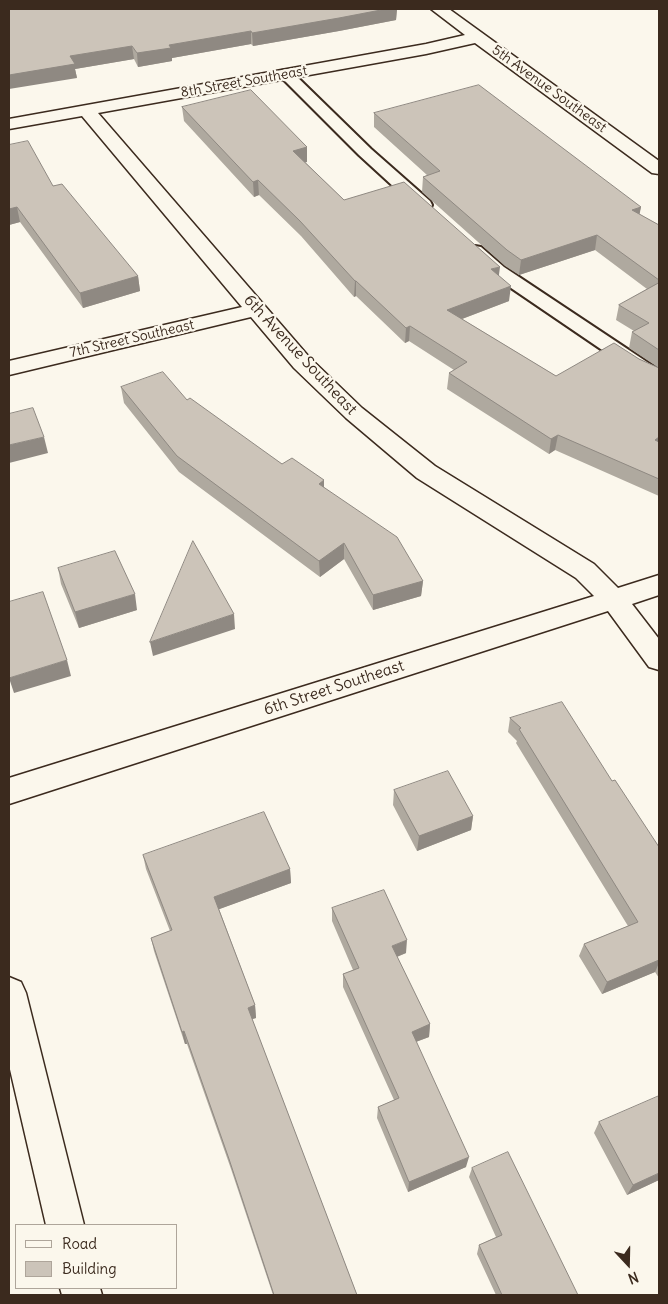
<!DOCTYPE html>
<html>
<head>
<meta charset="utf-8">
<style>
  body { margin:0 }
  #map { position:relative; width:668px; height:1304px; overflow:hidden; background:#fbf7ec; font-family:Delius,sans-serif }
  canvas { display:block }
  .frame { position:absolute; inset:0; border:10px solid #3b2a1e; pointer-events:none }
  .legend { position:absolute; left:15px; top:1224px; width:162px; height:65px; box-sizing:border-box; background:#fbf7ec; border:1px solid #aea59a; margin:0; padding:6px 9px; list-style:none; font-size:15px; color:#3b2a1e }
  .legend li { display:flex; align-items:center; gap:10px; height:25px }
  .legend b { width:25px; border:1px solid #aea59a }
  .north { position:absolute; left:603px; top:1239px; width:50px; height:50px; -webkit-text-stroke:4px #fbf7ec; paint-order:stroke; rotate:159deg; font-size:14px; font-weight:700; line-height:20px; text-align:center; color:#3b2a1e }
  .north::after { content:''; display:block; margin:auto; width:18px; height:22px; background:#3b2a1e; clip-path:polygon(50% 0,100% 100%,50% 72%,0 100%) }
</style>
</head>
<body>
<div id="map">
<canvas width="668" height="1304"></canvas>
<div class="frame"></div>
<ul class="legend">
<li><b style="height:6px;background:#fbf7ec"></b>Road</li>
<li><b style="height:14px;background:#ccc4b9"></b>Building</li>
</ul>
<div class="north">N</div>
</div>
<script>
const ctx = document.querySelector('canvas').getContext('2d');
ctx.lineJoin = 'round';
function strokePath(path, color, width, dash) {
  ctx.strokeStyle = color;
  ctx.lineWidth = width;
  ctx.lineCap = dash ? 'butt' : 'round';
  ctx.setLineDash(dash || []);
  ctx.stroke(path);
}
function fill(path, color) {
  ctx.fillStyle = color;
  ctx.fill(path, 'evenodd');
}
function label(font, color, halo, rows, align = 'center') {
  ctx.font = font + ' Delius,sans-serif';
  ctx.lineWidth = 4.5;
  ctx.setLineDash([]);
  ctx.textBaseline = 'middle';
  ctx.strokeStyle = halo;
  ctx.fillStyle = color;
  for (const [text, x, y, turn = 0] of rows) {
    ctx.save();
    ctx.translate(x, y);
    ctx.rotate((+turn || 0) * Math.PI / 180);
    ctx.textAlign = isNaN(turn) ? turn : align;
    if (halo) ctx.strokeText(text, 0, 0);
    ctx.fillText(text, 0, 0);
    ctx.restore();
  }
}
const lane = new Path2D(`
  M 286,70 L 291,71 L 371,149 L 430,201 L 432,205 L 430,209 L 418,209 L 359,155 L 281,77 L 279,74 L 281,71 Z
  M 475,246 L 481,247 L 504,267 L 659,370 L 659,384 L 636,373 L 492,275 L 466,251 L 469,247 Z`);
const street = new Path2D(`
  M 431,9 L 449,9 L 659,161 L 659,174 L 652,173 L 475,43 L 426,54 L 98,113 L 310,358 L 362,408 L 435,466 L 594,564 L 618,588 L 659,575 L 659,595 L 632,604 L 659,639 L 659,670 L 649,667 L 608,611 L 9,804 L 9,778 L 594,596 L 576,578 L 417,478 L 346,418 L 294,368 L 251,317 L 9,375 L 9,361 L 242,307 L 82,116 L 9,129 L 9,119 L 426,44 L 465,35 Z
  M 9,977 L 21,982 L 26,993 L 84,1225 L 46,1225 L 9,1065 Z
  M 60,1288 L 100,1288 L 102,1295 L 62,1295 Z`);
const wall = new Path2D(`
  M 9,9 L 397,9 L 396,20 L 339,31 L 253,46 L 251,44 L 172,58 L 172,61 L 138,67 L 134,59 L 75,69 L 77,78 Z
  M 182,107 L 307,147 L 307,162 L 305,162 L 344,200 L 499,276 L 509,301 L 462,319 L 556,376 L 639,359 L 659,368 L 629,348 L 632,332 L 634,331 L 616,320 L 619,305 L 647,289 L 595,250 L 519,275 L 505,266 L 422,192 L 423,177 L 427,175 L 374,127 L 374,113 L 641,207 L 639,214 L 659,225 L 659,496 L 555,450 L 549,454 L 447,389 L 449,373 L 454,370 L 409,341 L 405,343 L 356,296 L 354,297 L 301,236 L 259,195 L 254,197 L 184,121 Z
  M 9,145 L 53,186 L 138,276 L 140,291 L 83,308 L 20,222 L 9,225 Z
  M 121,387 L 187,400 L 282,464 L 324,480 L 324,488 L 423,581 L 421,596 L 373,610 L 344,559 L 320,577 L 179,472 L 124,403 Z
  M 58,568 L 137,610 L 79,628 L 61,584 Z
  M 510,718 L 612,781 L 659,847 L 659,978 L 655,972 L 602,994 L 579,956 L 584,944 L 628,926 L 516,743 L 517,741 L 508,732 Z
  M 394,790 L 473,816 L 471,830 L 417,851 L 393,805 Z
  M 143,855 L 290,869 L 291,883 L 219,909 L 255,1005 L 256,1018 L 252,1019 L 357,1295 L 273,1295 L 231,1169 L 187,1044 L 185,1044 L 154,951 L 151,938 L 170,931 L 146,869 Z
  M 332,908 L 406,953 L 397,957 L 430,1024 L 429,1037 L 416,1042 L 466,1167 L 408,1192 L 377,1118 L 378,1107 L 394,1100 L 343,987 L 343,974 L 353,970 L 332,921 Z
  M 599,1122 L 659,1180 L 627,1195 L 594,1133 Z
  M 472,1168 L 578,1295 L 496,1295 L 477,1254 L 479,1245 L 496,1237 L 469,1177 Z`);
const shadedWall = new Path2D(`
  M 386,9 L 397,9 L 396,20 L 339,31 L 253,46 L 252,33 Z
  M 251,31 L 251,44 L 172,58 L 172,61 L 138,67 L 137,53 L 169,45 Z
  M 132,46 L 134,59 L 75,69 L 77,78 L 9,89 L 9,75 L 70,56 Z
  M 307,147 L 307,162 L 293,166 L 293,151 Z
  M 258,180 L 259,195 L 254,197 L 253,182 Z
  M 17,207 L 20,222 L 9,225 L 9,209 Z
  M 641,207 L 638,222 L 632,210 Z
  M 597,235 L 595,250 L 519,275 L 521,260 Z
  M 500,267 L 498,282 L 491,269 Z
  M 138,276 L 140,291 L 83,308 L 80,293 Z
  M 355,281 L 356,281 L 356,296 L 354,297 Z
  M 511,286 L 509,301 L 446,325 L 447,310 Z
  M 410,326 L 409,341 L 405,343 L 406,328 Z
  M 558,435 L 555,450 L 549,454 L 551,439 Z
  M 44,437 L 48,453 L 9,463 L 9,445 Z
  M 659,437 L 659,449 L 655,440 Z
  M 324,480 L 324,496 L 319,484 Z
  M 344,543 L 344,559 L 320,577 L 319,561 Z
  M 423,581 L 421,596 L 373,610 L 373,595 Z
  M 135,594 L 137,610 L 79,628 L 75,612 Z
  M 234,614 L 235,629 L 153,656 L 150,642 Z
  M 67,660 L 71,676 L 14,693 L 9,678 Z
  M 473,816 L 471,830 L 417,851 L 419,836 Z
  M 290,869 L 291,883 L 217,910 L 214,897 Z
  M 407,940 L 406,953 L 391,959 L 392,946 Z
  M 659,960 L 659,963 L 655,972 L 602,994 L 607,982 Z
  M 255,1005 L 256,1018 L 249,1020 L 248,1008 Z
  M 430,1024 L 429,1037 L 410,1044 L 412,1032 Z
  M 184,1031 L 187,1044 L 185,1044 L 182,1032 Z
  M 469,1157 L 466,1167 L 408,1192 L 409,1182 Z
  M 659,1173 L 659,1180 L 627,1195 L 633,1185 Z`);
const building = new Path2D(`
  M 9,9 L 386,9 L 339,18 L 252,33 L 251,31 L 169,45 L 171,48 L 137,53 L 132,46 L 70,56 L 75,64 L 9,75 Z
  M 479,85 L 641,207 L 632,210 L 659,225 L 659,280 L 597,235 L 521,260 L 507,250 L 423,177 L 440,171 L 374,113 Z
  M 251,90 L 307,147 L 293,151 L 344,200 L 404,182 L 500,267 L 491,269 L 511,286 L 447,310 L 556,376 L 614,343 L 639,359 L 659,368 L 659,437 L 655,440 L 659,442 L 659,479 L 558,435 L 551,439 L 449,373 L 467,362 L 410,326 L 406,328 L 356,281 L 355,281 L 300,221 L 258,180 L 253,182 L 182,107 Z
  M 28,141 L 53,186 L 62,184 L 138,276 L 80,293 L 17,207 L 9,209 L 9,145 Z
  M 659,283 L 659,350 L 632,332 L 649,323 L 619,305 Z
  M 163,372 L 187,400 L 190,398 L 282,464 L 292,458 L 324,480 L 319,484 L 397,537 L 423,581 L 373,595 L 344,543 L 319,561 L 177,456 L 121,387 Z
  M 33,408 L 44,437 L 9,445 L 9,414 Z
  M 193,541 L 234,614 L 150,642 Z
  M 115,551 L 135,594 L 75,612 L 58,568 Z
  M 43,592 L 67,660 L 9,678 L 9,602 Z
  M 562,702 L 612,781 L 615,780 L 659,847 L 659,960 L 607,982 L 584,944 L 638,922 L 519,729 L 521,728 L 510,718 Z
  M 448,771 L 473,816 L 419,836 L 394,790 Z
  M 264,812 L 290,869 L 214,897 L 255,1005 L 248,1008 L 357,1295 L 274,1295 L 229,1159 L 184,1031 L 182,1032 L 151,938 L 172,930 L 143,855 Z
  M 384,890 L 407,940 L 392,946 L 430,1024 L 412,1032 L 469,1157 L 409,1182 L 378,1107 L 399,1098 L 343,974 L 359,968 L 332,908 Z
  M 659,1096 L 659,1173 L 633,1185 L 599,1122 Z
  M 508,1152 L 578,1295 L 502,1295 L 479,1245 L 502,1235 L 472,1168 Z`);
const farStreetnames = [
  ["8th Street Southeast",244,82,-10],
  ["5th Avenue Southeast",549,89,36],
  ["7th Street Southeast",132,339,-13]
];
const streetNames = [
  ["6th Avenue Southeast",300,355,47],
  ["6th Street Southeast",334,688,-18]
];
strokePath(lane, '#3b2a1e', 4);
strokePath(street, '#3b2a1e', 3);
fill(lane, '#fbf7ec');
fill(street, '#fbf7ec');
fill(wall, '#afa99f');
fill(shadedWall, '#8f8982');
fill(building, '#ccc4b9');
strokePath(building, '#8f8982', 1);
label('14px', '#3b2a1e', '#fbf7ec', farStreetnames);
label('16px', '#3b2a1e', '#fbf7ec', streetNames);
</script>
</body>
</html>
